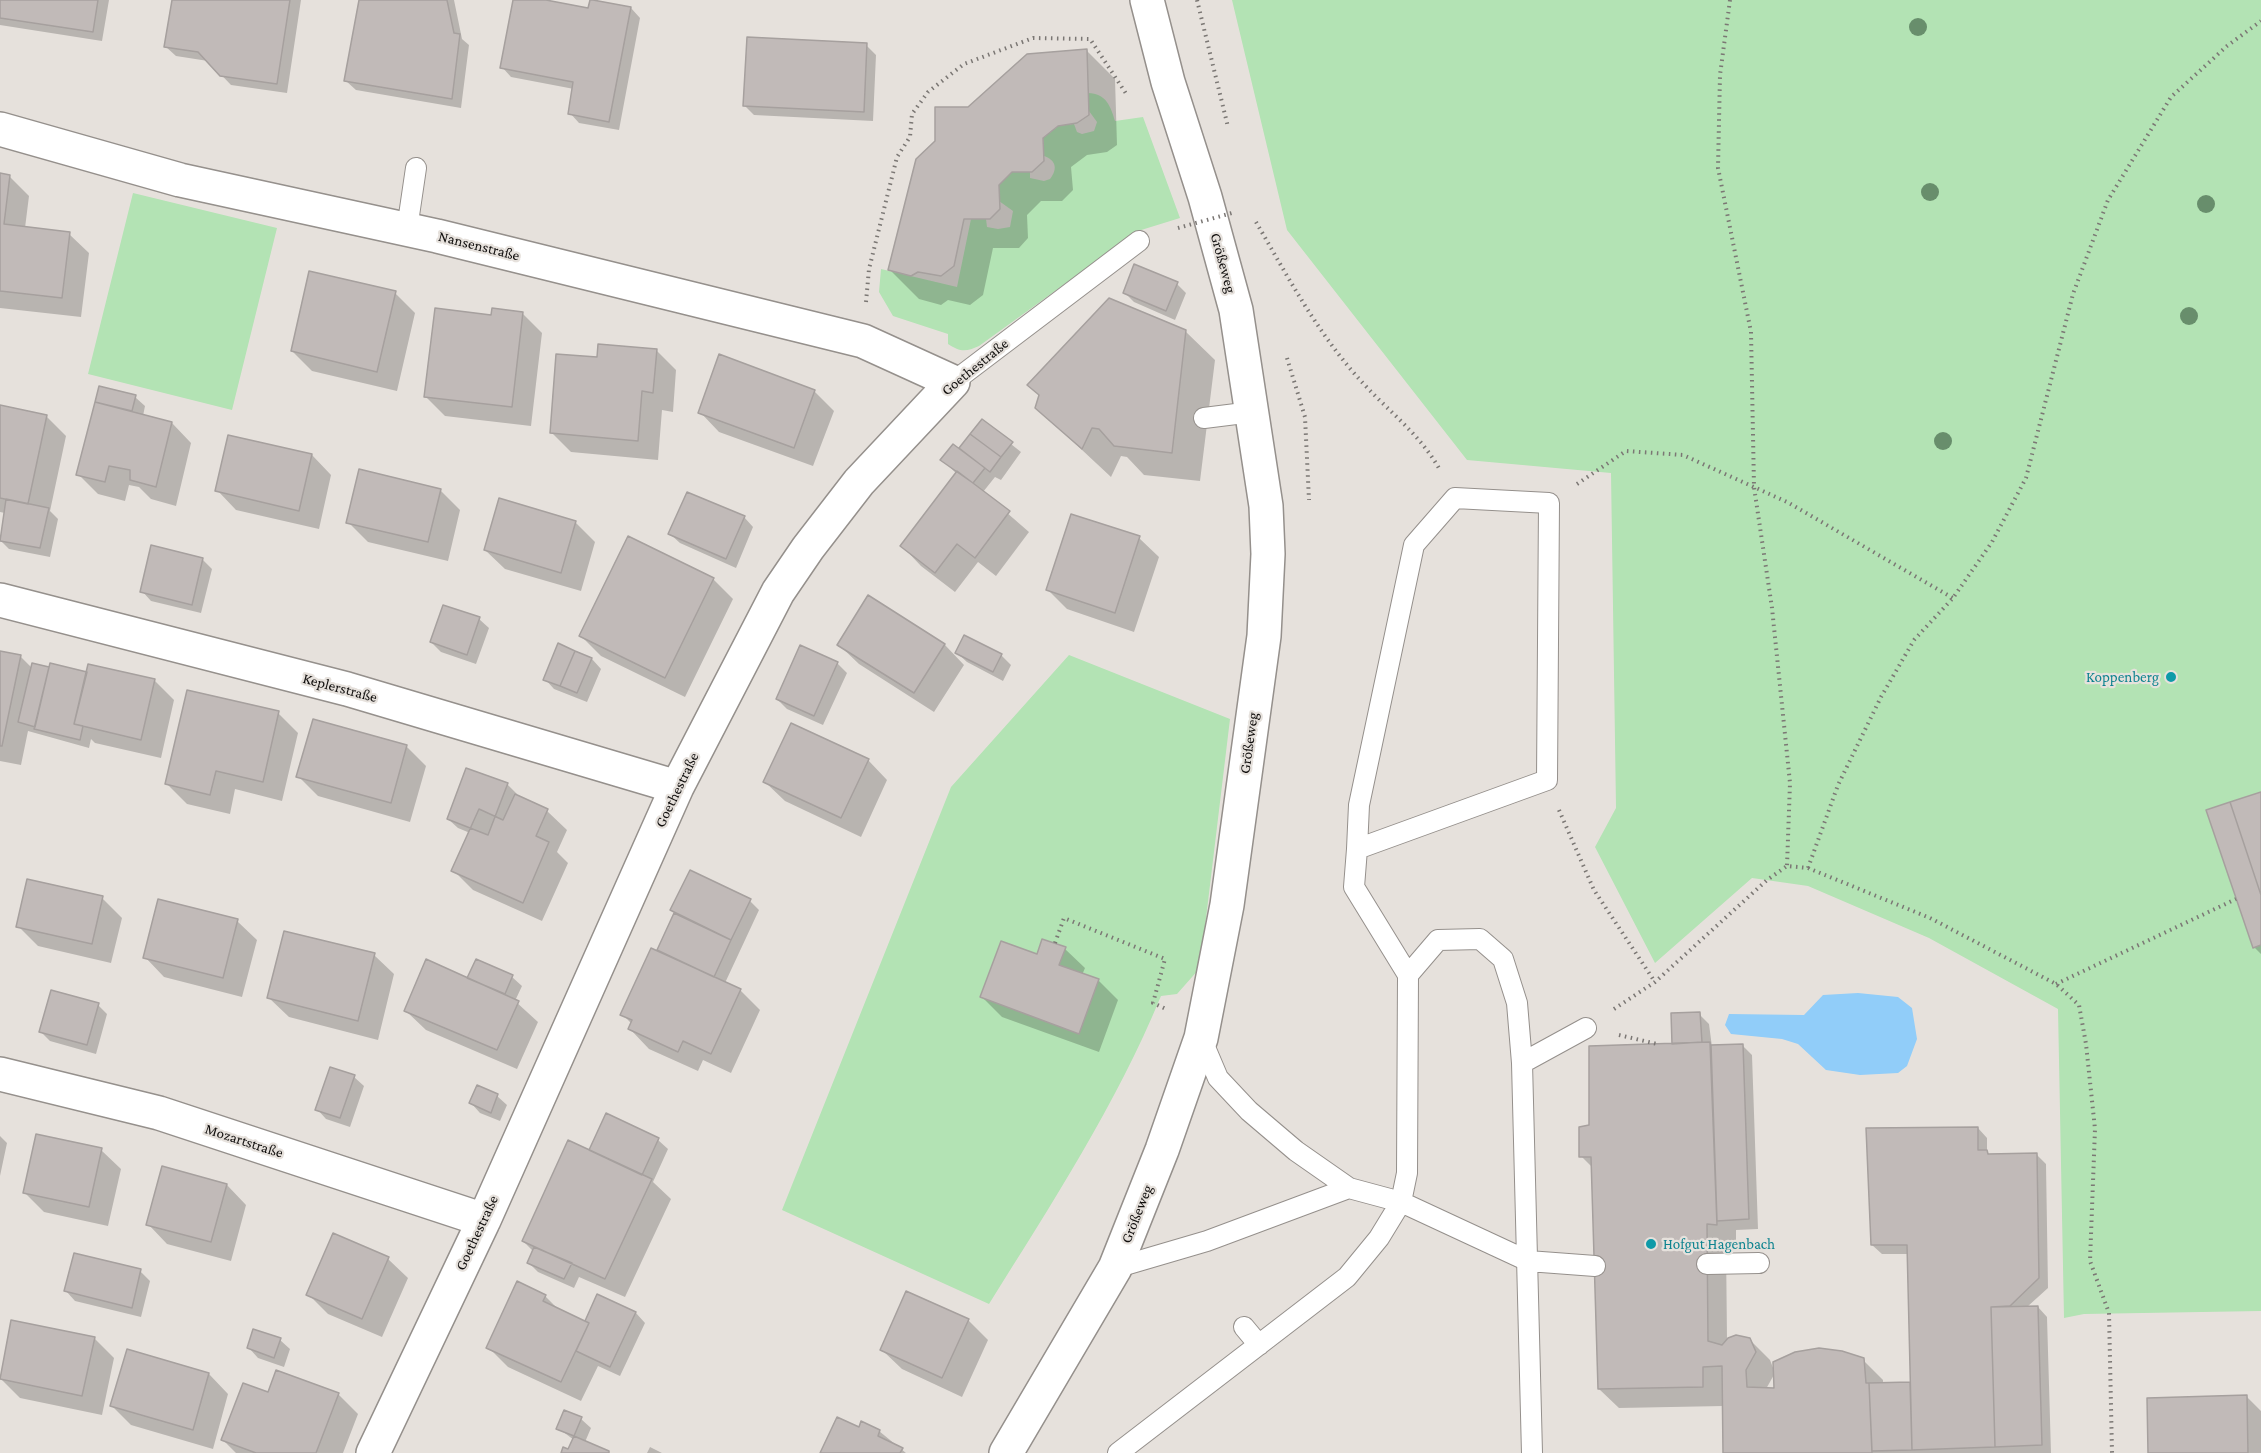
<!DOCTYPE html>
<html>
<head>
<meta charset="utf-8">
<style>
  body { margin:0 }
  canvas { display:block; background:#e6e1dc }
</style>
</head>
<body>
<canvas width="2261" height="1453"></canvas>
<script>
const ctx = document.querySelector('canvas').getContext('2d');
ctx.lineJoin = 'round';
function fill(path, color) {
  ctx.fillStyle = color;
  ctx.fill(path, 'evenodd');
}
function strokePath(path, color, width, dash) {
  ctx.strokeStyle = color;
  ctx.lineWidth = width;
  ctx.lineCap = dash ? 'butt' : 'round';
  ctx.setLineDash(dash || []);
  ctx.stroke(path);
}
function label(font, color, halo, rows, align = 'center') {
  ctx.font = font + ' "Crimson Pro",serif';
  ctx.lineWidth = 4.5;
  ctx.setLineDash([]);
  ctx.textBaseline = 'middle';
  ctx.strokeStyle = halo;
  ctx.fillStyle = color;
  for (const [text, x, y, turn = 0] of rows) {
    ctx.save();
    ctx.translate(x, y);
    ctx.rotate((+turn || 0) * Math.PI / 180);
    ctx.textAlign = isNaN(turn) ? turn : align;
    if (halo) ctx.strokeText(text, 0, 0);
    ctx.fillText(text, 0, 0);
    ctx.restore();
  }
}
const green = new Path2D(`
  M 1232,0 L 2261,0 L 2261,1311 L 2084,1314 L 2064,1318 L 2058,1009 L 1929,938 L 1808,886 L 1752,878 L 1655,963 L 1595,847 L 1616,808 L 1611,473 L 1467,460 L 1287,230 Z
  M 1088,93 C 1106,93 1111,107 1115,121 L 1143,117 L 1180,218 L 1138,231 L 979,346 C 966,352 960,352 948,344 L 948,334 L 893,316 L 879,292 L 881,269 L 957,287 L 971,219 L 986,219 L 987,227 L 998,229 L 1010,227 L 1013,211 L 999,201 L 999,185 L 1012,172 L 1030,172 L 1030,178 L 1044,181 L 1050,179 C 1058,169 1056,160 1044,156 L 1043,138 L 1058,126 L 1074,124 L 1077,132 L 1082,134 L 1094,131 L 1097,122 L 1089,111 Z
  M 133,193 L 277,228 L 232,410 L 88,374 Z
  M 1069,655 L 1230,719 L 1200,968 L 1177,994 L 1161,996 C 1116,1105 1051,1205 989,1304 L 782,1210 L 951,787 Z`);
const water = new Path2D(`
  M 1858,993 L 1898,997 L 1912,1008 L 1917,1039 L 1907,1066 L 1898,1073 L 1860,1075 L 1826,1070 L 1798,1044 L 1782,1039 L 1731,1034 L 1725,1025 L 1729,1014 L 1804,1015 L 1823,995 Z`);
const shadow = new Path2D(`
  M 0,0 L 109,0 L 102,41 L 0,25 Z
  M 174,0 L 301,0 L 287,93 L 231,85 L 208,61 L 176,56 L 166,47 Z
  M 360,0 L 454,0 L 462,39 L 469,45 L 461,108 L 356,90 L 346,81 Z
  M 515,0 L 538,0 L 590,10 L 631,8 L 640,18 L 619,130 L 579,123 L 570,113 L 574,89 L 511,77 L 502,67 Z
  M 866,45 L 876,55 L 873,121 L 754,115 L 745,106 Z
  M 1086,50 L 1115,79 L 1117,145 L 1107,152 L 1087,155 L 1071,167 L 1073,190 L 1062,201 L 1041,201 L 1027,215 L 1028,238 L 1019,248 L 993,248 L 983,295 L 970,305 L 948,300 L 941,305 L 919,299 L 890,270 L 969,109 Z
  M 0,175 L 9,176 L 29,196 L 25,228 L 69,234 L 89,253 L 81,317 L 0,308 Z
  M 1177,284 L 1186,293 L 1175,320 L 1134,302 L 1125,293 Z
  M 395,293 L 415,313 L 397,391 L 312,371 L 292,351 Z
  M 522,313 L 542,333 L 531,426 L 445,416 L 425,396 L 492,317 Z
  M 1185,331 L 1215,360 L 1200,481 L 1144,475 L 1127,457 L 1121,456 L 1111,477 L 1037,408 Z
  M 656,350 L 676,370 L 673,412 L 662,410 L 658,460 L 571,452 L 552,433 L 598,359 Z
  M 100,388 L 135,397 L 145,406 L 143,416 L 172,423 L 191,443 L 176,506 L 151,499 L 139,487 L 129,485 L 125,501 L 98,494 L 78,474 Z
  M 814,391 L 834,411 L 813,466 L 719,432 L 700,412 Z
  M 0,406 L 46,416 L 66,436 L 50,511 L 58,519 L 50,557 L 9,549 L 0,540 L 5,513 L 0,512 Z
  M 982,421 L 1021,452 L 1001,480 L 995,477 L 983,492 L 1029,532 L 996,576 L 978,562 L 955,592 L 921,566 L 902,546 L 957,474 L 942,460 L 960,450 Z
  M 312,455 L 331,475 L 319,529 L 236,510 L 217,490 Z
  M 440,490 L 460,510 L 448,561 L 368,542 L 348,522 Z
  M 744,517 L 753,527 L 736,568 L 680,543 L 670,534 Z
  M 575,522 L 595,542 L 581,591 L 505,569 L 485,550 Z
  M 1139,538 L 1159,557 L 1134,632 L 1067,609 L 1048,590 Z
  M 153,547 L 203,560 L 212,569 L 201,613 L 151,601 L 142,591 Z
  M 713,579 L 733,599 L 685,697 L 601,656 L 581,636 Z
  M 869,598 L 945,645 L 964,665 L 934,712 L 859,664 L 839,645 Z
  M 479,619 L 489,628 L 476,664 L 441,652 L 431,642 Z
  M 0,652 L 20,656 L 32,668 L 33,665 L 50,669 L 154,680 L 174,700 L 161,758 L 95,743 L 91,739 L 89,748 L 28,731 L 21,765 L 0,761 Z
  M 957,653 L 1001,655 L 1011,665 L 1003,681 L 967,662 Z
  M 592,659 L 601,669 L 587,702 L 554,689 L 545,679 Z
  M 837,663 L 847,673 L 823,725 L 787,709 L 777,699 Z
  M 278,713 L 298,733 L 282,801 L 235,789 L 230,814 L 187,804 L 167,784 Z
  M 406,746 L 426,766 L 410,822 L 318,796 L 298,776 Z
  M 868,760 L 887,780 L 861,837 L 785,801 L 765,782 Z
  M 507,784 L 517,794 L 516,796 L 547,811 L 567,830 L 557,852 L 568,863 L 542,921 L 473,890 L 453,870 L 470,833 L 458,828 L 448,819 Z
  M 2261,794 L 2261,954 L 2254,947 Z
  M 102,898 L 122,918 L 111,963 L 38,946 L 18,926 Z
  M 750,901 L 759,910 L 725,983 L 740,990 L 760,1010 L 731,1073 L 703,1060 L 698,1071 L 649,1049 L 630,1029 L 632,1024 L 622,1014 L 665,955 L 659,949 L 676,914 L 672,910 Z
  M 237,921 L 257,940 L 242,997 L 164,977 L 145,957 Z
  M 1065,949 L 1085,968 L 1082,975 L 1098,980 L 1118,1000 L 1099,1052 L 1002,1017 L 982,997 L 1038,956 Z
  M 374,955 L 394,974 L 378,1040 L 289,1017 L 269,998 Z
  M 512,977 L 522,986 L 515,1001 L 538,1022 L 517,1069 L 426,1030 L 406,1011 L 468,980 Z
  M 98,1005 L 107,1014 L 96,1054 L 50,1041 L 41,1032 Z
  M 1699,1014 L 1709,1024 L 1712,1047 L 1742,1045 L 1752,1055 L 1758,1229 L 1736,1230 L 1736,1244 L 1726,1243 L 1727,1339 L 1750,1340 L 1770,1360 L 1775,1373 L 1766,1389 L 1776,1389 L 1863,1360 L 1883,1380 L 1883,1384 L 1912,1383 L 1909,1254 L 1882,1254 L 1872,1245 L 1978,1128 L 1987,1138 L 1987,1152 L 1991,1156 L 2036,1154 L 2046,1164 L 2048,1288 L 2027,1307 L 2038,1307 L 2047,1317 L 2051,1453 L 1725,1453 L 1724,1406 L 1619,1408 L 1599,1389 L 1593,1168 L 1581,1156 L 1591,1127 L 1674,1045 Z
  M 331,1069 L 354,1077 L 364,1086 L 350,1127 L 326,1119 L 317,1109 Z
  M 497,1096 L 507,1105 L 500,1121 L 480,1113 L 471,1103 Z
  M 607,1115 L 658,1140 L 668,1149 L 653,1182 L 671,1199 L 625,1297 L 579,1277 L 574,1288 L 538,1272 L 528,1262 L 533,1251 L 523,1241 L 590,1152 Z
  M 0,1136 L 7,1143 L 0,1176 Z
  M 101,1150 L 121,1169 L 108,1226 L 44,1212 L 24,1192 Z
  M 227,1185 L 246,1205 L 231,1261 L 167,1244 L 148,1224 Z
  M 334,1235 L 388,1259 L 408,1278 L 382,1337 L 328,1314 L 308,1294 Z
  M 140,1271 L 150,1281 L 141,1317 L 75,1301 L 66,1291 Z
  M 545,1296 L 561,1312 L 592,1326 L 598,1296 L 636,1313 L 645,1323 L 620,1376 L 598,1366 L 581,1401 L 508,1367 L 488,1347 Z
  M 968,1320 L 988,1340 L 962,1397 L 902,1369 L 882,1350 Z
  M 12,1321 L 94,1338 L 114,1358 L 102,1415 L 20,1398 L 0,1378 Z
  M 254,1331 L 280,1340 L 290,1349 L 284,1367 L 258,1358 L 249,1348 Z
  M 209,1374 L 228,1394 L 213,1449 L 131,1425 L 112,1406 Z
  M 269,1394 L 338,1394 L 358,1414 L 343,1453 L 236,1453 L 223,1440 Z
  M 2246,1396 L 2261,1411 L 2261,1453 L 2150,1453 Z
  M 581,1419 L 591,1428 L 585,1442 L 609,1453 L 563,1453 L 569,1451 L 574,1440 L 558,1428 Z
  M 859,1429 L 879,1431 L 906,1453 L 821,1453 Z
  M 650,1447 L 662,1453 L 647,1453 Z`);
const building = new Path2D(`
  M 0,0 L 98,0 L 93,32 L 0,18 Z
  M 172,0 L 290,0 L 277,84 L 220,76 L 198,52 L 164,47 Z
  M 359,0 L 447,0 L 454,33 L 460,34 L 452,99 L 344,81 Z
  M 513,0 L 546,0 L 588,8 L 590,0 L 593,0 L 631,7 L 609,122 L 568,114 L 573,82 L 500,68 Z
  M 747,37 L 867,43 L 864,112 L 743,106 Z
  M 1087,49 L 1089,115 L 1077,123 L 1058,126 L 1043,138 L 1044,161 L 1032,172 L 1012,172 L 999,185 L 1000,209 L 990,219 L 964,219 L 954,266 L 941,276 L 918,272 L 911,276 L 888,270 L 916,159 L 935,141 L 935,107 L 968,107 L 1027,54 Z
  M 0,173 L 10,175 L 4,224 L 70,232 L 62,298 L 0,291 Z
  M 1134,264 L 1178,282 L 1166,311 L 1123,293 Z
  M 309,271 L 396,291 L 377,372 L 291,351 Z
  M 1109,298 L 1186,330 L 1172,453 L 1114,446 L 1099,429 L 1092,428 L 1082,449 L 1035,408 L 1039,395 L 1027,385 Z
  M 435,308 L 491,315 L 492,308 L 523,312 L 512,407 L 424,397 Z
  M 598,344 L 657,349 L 653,393 L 642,391 L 638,441 L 550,433 L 556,354 L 597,357 Z
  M 719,354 L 815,390 L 794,448 L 698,413 Z
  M 99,386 L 136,395 L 132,411 L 95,402 Z
  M 95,402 L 172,422 L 156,487 L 130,480 L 130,470 L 109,466 L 105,482 L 76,475 Z
  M 0,405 L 47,415 L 28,504 L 0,498 Z
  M 982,419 L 1013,442 L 1001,457 L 970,434 Z
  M 970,434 L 1001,457 L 990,472 L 959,448 Z
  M 228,435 L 312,454 L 299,511 L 215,491 Z
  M 953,444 L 985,468 L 973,483 L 940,460 Z
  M 359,469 L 441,489 L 428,542 L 346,523 Z
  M 957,471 L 1010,511 L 975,558 L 957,544 L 935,573 L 900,546 Z
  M 687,492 L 745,516 L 726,559 L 668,534 Z
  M 499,498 L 576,521 L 561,573 L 484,550 Z
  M 6,499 L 49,508 L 40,548 L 0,541 Z
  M 1071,514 L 1140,536 L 1115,613 L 1046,590 Z
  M 628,536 L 714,578 L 665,678 L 579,636 Z
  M 151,545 L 203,558 L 192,605 L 140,592 Z
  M 868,595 L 945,644 L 914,693 L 837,645 Z
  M 443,605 L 480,617 L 467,655 L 430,642 Z
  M 964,635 L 1002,654 L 993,672 L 955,653 Z
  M 558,643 L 575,651 L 560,686 L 543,680 Z
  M 800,645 L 838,662 L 814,716 L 776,699 Z
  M 0,651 L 21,655 L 2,746 L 0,746 Z
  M 575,651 L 592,658 L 577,693 L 560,686 Z
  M 32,663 L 49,667 L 35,727 L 18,722 Z
  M 50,663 L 87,672 L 74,724 L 83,726 L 80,740 L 34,729 Z
  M 88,664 L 155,679 L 141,740 L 74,724 Z
  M 187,690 L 279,711 L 263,782 L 216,771 L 210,795 L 165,784 Z
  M 313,719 L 407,745 L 391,803 L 296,777 Z
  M 791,723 L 869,759 L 841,818 L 763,782 Z
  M 466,768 L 508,783 L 488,835 L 447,819 Z
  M 2261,792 L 2261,895 L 2230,802 Z
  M 515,794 L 548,809 L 536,836 L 549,842 L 523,903 L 451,871 L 479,809 L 503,820 Z
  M 2230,802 L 2261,895 L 2261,945 L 2253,948 L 2206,810 Z
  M 690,870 L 751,899 L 731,940 L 670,910 Z
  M 27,879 L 103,896 L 92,944 L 16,927 Z
  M 158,899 L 238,919 L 223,978 L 143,958 Z
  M 674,913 L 731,940 L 714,977 L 657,950 Z
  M 284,931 L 375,953 L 358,1021 L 267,998 Z
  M 1042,939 L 1066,947 L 1059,965 L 1099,979 L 1079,1034 L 980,997 L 1001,941 L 1037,954 Z
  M 651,948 L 741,989 L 711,1054 L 683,1041 L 678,1052 L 628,1029 L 632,1020 L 620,1015 Z
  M 426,959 L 519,1001 L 497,1050 L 404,1011 Z
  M 476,959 L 513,975 L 505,994 L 467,978 Z
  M 51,990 L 99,1003 L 87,1045 L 39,1032 Z
  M 1700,1012 L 1702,1042 L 1672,1044 L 1671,1013 Z
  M 1710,1042 L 1717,1225 L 1707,1224 L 1708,1341 L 1722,1345 L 1728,1338 L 1736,1335 L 1750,1338 L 1756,1352 L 1746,1370 L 1747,1387 L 1774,1388 L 1773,1362 L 1795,1352 L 1819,1348 L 1842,1351 L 1864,1358 L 1866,1383 L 1869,1383 L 1872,1453 L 1723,1453 L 1722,1366 L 1703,1367 L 1703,1387 L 1598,1389 L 1591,1157 L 1579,1157 L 1579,1127 L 1589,1125 L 1589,1046 Z
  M 1743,1044 L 1749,1219 L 1717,1221 L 1711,1045 Z
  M 330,1067 L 355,1075 L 340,1118 L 315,1110 Z
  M 477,1085 L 498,1094 L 491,1113 L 469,1103 Z
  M 606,1113 L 659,1138 L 642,1175 L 589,1150 Z
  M 1978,1127 L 1978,1150 L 1987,1150 L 1988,1154 L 2037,1153 L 2039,1278 L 2010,1306 L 1991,1307 L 1995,1447 L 1912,1450 L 1907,1245 L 1871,1245 L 1866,1128 Z
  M 36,1134 L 102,1148 L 89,1207 L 23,1193 Z
  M 568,1140 L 652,1179 L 605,1279 L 522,1241 Z
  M 162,1166 L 227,1184 L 211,1242 L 146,1225 Z
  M 333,1233 L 389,1257 L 362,1319 L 306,1295 Z
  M 534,1247 L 572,1263 L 564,1279 L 527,1263 Z
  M 74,1253 L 141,1269 L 132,1308 L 64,1291 Z
  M 517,1281 L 546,1295 L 543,1301 L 589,1323 L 561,1382 L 486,1348 Z
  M 906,1291 L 969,1319 L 942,1378 L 880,1350 Z
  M 597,1294 L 636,1312 L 610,1367 L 576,1351 L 589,1323 L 585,1321 Z
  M 2038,1306 L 2042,1445 L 1995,1447 L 1991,1307 Z
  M 11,1320 L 95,1337 L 82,1396 L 0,1379 Z
  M 253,1329 L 281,1338 L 274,1358 L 247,1348 Z
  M 127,1349 L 209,1373 L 193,1430 L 110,1406 Z
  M 276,1370 L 339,1393 L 316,1453 L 256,1453 L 221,1440 L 243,1383 L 268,1392 Z
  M 1910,1382 L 1912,1450 L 1872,1451 L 1869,1383 Z
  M 2247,1395 L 2248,1453 L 2148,1453 L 2147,1398 Z
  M 564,1410 L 582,1417 L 574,1436 L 556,1429 Z
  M 837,1417 L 859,1427 L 861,1421 L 880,1430 L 878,1436 L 903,1448 L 900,1453 L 820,1453 Z
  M 574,1436 L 609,1451 L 609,1453 L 561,1453 L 563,1447 L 568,1449 Z`);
const path = new Path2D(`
  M 1197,0 L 1228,127
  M 1730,0 L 1720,75 L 1718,168 L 1751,332 L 1754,487 L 1772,608 L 1790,783 L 1787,866
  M 1256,222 C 1288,277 1318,334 1361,381 C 1388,411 1420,434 1440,470
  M 866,302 L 869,269 L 897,157 L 910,137 L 912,114 L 928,92 L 964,64 L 1033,38 L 1090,39 L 1127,95
  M 1287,358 L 1305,417 L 1309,500
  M 1577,484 L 1626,451 L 1683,455 L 1787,502 L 1953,598
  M 1559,810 L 1594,890 L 1655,982
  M 1808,868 L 1838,785 L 1881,697 L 1914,640 L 1953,598 L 1992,542 L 2026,478 L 2073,294 L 2108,200 L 2171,97 L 2227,46 L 2261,21
  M 1055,943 L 1064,918 L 1165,959 L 1153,1003 L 1166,1009
  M 2056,984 L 2236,899
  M 1614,1009 L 1655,982 L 1767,880 L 1787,866 L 1808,868 L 1930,918 L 2056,984 L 2079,1005 L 2086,1044 L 2095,1129 L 2090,1261 L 2109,1313 L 2112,1453
  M 1619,1035 L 1657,1044`);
const lane = new Path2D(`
  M 407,229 L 416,168
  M 953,382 L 1139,241
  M 1204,418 L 1252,412
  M 1357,849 L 1359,805 L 1414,545 L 1455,498 L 1549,503 L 1547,780 L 1357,849 L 1354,887 L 1408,975
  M 1201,1038 L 1218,1078 L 1249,1111 L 1296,1151 L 1349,1188 L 1401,1202 L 1528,1261 L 1595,1266
  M 1522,1063 L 1586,1028
  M 1707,1264 L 1759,1263
  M 1115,1268 L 1207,1241 L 1349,1188
  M 1244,1327 L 1259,1345
  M 1118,1453 L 1347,1277 L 1379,1238 L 1401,1202 L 1407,1173 L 1408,975 L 1438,940 L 1480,939 L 1503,959 L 1517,1003 L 1522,1063 L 1532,1453`);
const street = new Path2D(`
  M 0,129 L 180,180 L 437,236 L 863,341 L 953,382 L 859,482 L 808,548 L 778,592 L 677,787 L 484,1220 L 373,1453
  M 0,600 L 347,689 L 677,787
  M 0,1074 L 159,1113 L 484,1220
  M 1006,1453 L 1115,1268 L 1162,1150 L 1201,1038 L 1227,905 L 1264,636 L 1268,554 L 1266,506 L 1236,310 L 1205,197 L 1168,82 L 1147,0`);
const pathBridge = new Path2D(`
  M 1178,228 L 1232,213`);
const trees = [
  [1918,27],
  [1930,192],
  [2206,204],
  [2189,316],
  [1943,441]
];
const markers = [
  [2171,677,6,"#0f9aa8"],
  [1651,1244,6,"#0f9aa8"]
];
const streetNames = [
  ["Nansenstraße",479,246,14],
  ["Größeweg",1223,263,75],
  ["Goethestraße",975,367,-39],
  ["Keplerstraße",340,688,15],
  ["Größeweg",1249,743,-82],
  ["Goethestraße",677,790,-64],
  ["Mozartstraße",244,1141,18],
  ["Größeweg",1137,1214,-68],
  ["Goethestraße",477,1233,-65]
];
const cultureNames = [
  ["Koppenberg",2159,677],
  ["Hofgut Hagenbach",1663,1244,"left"]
];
fill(green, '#b3e3b4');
fill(water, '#91cdf9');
fill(shadow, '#0003');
fill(building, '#c1bab8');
strokePath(building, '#a6a09e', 1.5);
strokePath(lane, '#95908c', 22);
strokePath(street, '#95908c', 36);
strokePath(path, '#7b7774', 4, [1.5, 4.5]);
strokePath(lane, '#fff', 20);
strokePath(street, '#fff', 33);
strokePath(pathBridge, '#7b7774', 4, [1.5, 4.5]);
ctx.fillStyle = '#688e6c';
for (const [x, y] of trees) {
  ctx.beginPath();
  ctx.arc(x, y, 9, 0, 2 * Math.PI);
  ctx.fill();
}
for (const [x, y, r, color] of markers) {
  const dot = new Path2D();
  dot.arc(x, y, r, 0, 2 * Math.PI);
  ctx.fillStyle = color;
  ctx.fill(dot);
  strokePath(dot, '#e6e1dc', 2);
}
label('15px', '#110f0e', '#e6e1dc', streetNames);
label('15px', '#0d838f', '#e6e1dc', cultureNames, 'right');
</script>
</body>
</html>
